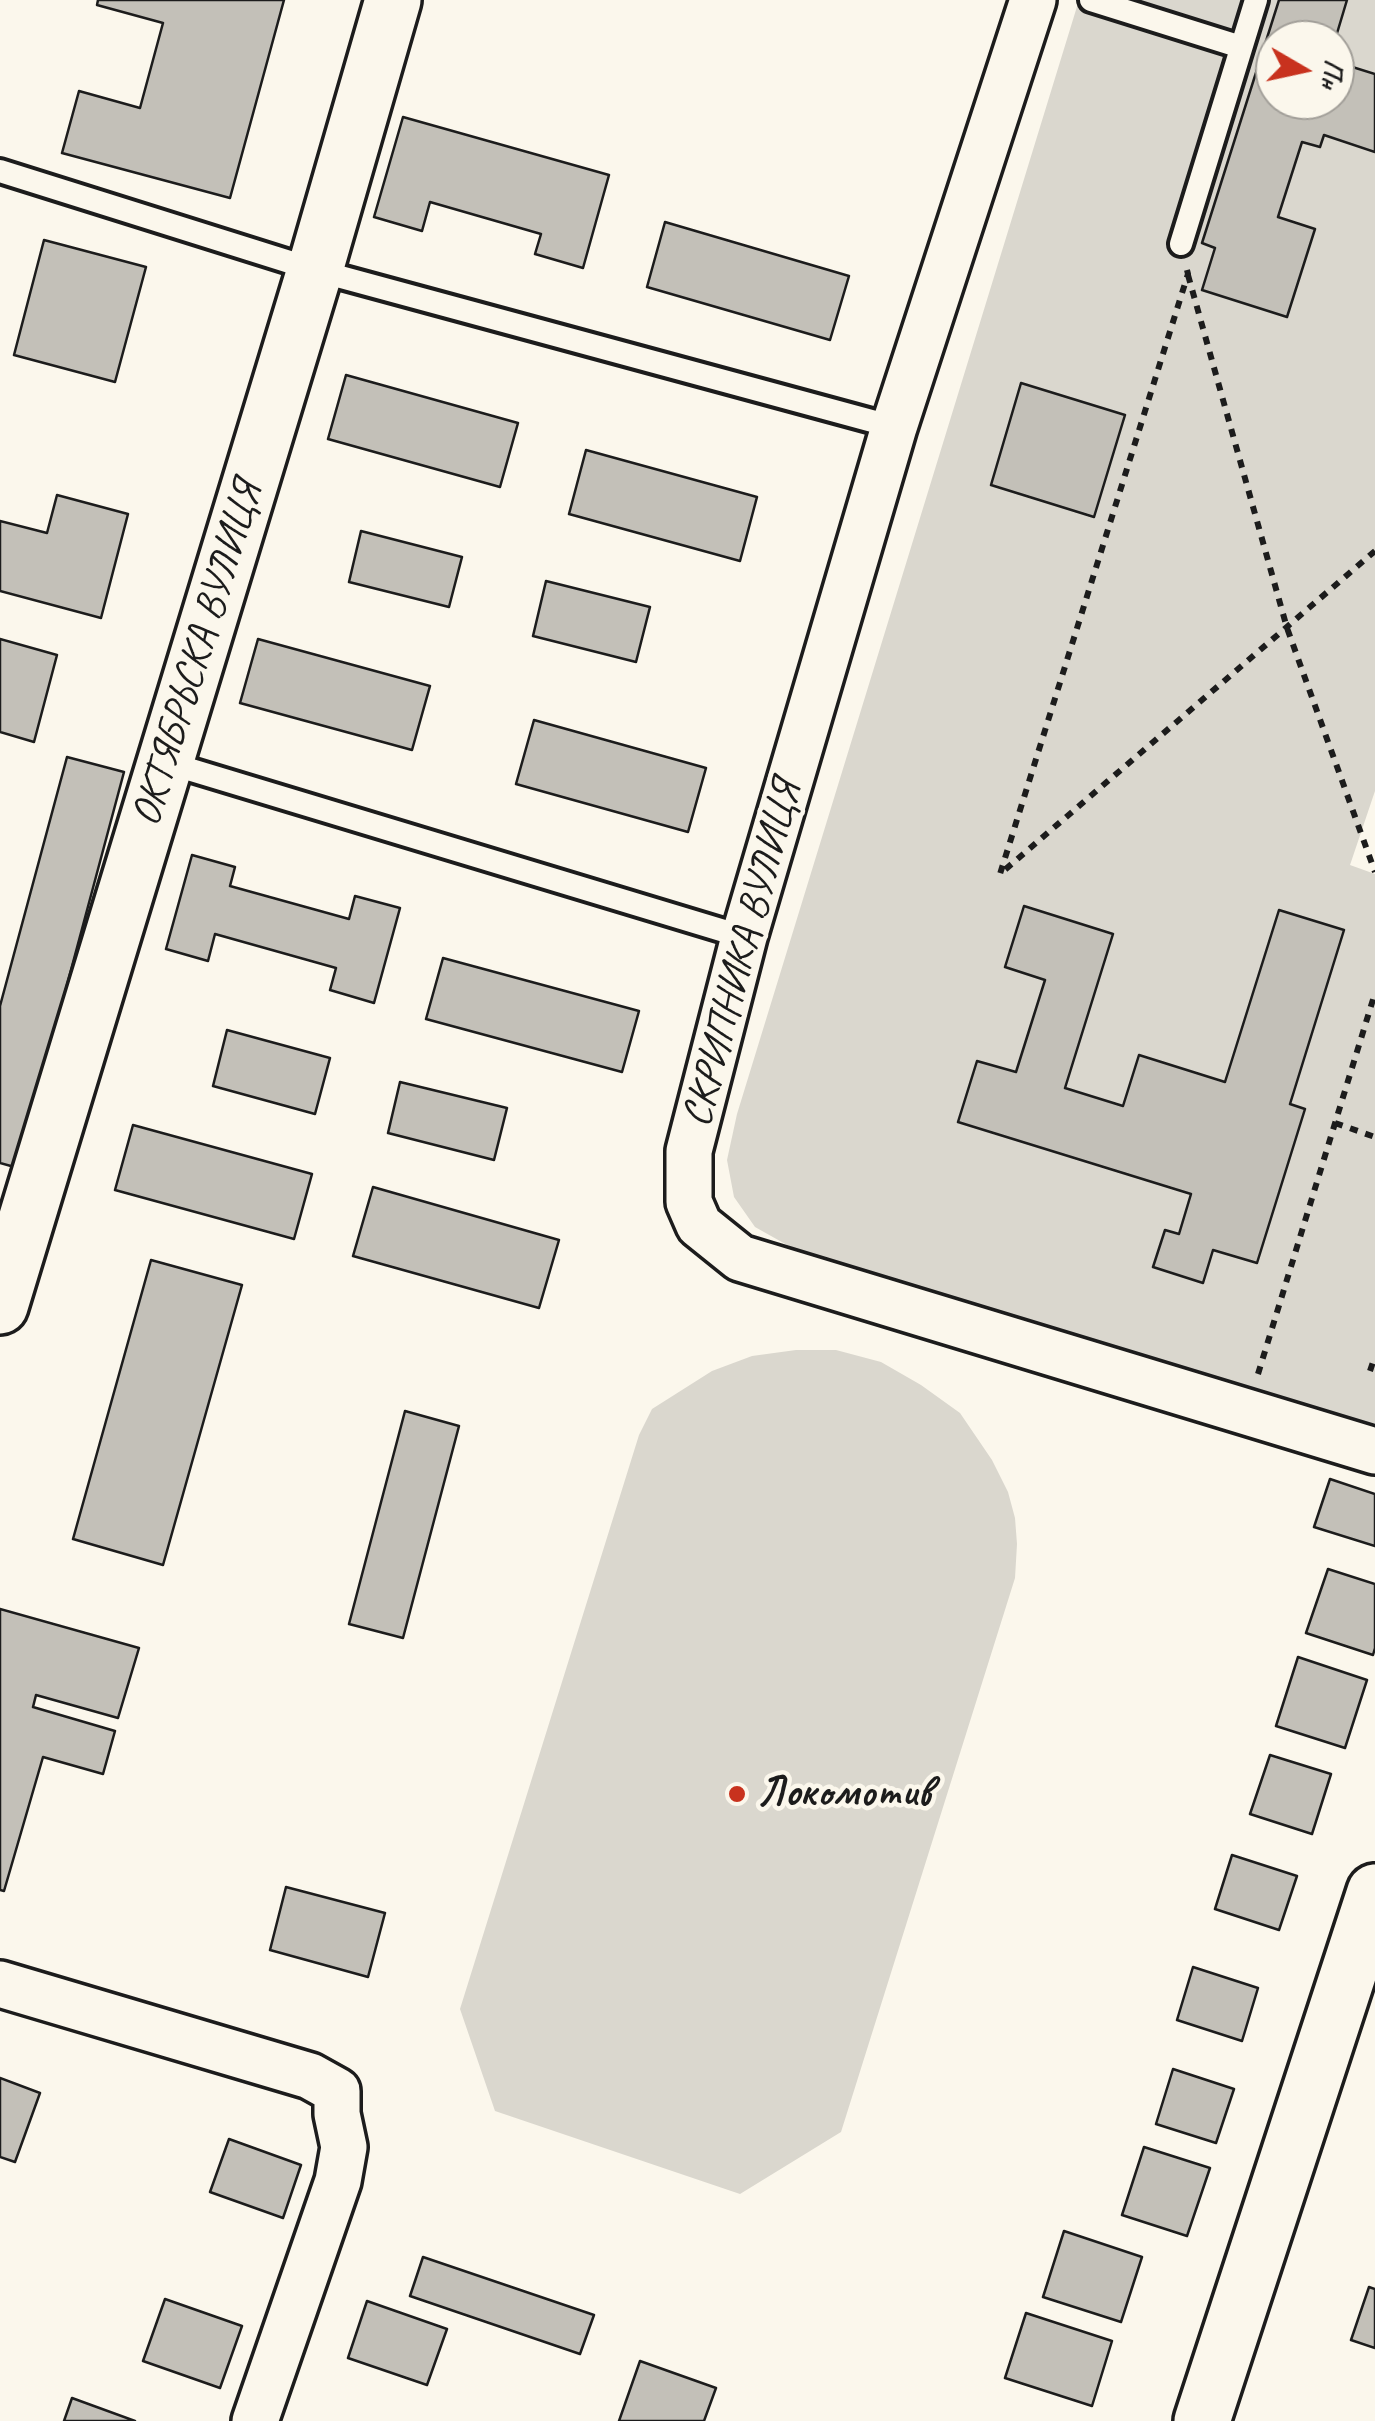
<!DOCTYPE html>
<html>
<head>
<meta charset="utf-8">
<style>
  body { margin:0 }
  #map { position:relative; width:1375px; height:2421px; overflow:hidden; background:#fbf7ec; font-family:Caveat,sans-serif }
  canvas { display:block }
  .north { position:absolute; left:1255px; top:20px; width:100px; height:100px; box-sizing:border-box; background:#fbf7ec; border:2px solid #a29f99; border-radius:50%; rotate:99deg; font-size:28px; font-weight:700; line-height:40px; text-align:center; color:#1c1c1c }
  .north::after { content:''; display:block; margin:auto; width:35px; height:45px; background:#c8321e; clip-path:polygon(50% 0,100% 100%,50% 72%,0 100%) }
</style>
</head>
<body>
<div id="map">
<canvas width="1375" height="2421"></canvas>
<div class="north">Пн</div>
</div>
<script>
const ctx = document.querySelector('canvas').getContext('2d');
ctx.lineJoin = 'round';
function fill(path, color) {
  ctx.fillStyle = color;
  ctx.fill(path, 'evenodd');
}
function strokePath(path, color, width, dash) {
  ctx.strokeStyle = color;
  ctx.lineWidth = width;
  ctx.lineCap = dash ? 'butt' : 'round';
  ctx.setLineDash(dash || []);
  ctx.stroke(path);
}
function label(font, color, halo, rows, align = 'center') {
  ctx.font = font + ' Caveat,sans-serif';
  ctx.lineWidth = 9;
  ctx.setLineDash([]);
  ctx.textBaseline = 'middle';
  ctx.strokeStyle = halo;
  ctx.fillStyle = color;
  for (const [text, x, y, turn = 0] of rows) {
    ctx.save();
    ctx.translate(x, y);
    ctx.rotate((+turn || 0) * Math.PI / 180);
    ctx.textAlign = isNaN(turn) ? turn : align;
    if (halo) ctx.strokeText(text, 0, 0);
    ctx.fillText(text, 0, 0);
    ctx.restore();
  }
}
const green = new Path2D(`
  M 1079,0 L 1375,0 L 1375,791 L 1350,865 L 1375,874 L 1375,1429 L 796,1250 L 755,1227 L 734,1197 L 727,1160 L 737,1114 ZM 1275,40 L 1335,40 L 1335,100 L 1275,100 Z
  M 796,1350 L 836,1350 L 881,1362 L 921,1385 L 960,1413 L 992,1460 L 1008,1492 L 1015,1518 L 1017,1544 L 1015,1578 L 841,2132 L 740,2194 L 495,2111 L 460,2009 L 639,1435 L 652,1409 L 712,1371 L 752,1356 Z`);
const building = new Path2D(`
  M 98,0 L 284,0 L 230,198 L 62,153 L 79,91 L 140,108 L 163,23 L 97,5 Z
  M 1279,0 L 1347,0 L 1335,40 L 1275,40 L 1275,100 L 1335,100 L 1335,55 L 1348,59 L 1346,65 L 1375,74 L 1375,152 L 1324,135 L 1320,147 L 1302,142 L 1278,217 L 1315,229 L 1287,317 L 1202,290 L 1215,248 L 1202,243 Z
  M 403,117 L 609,175 L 583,268 L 535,254 L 541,234 L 430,202 L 422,231 L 374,217 Z
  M 665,222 L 849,276 L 830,340 L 647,287 Z
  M 44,240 L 146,267 L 115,382 L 14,355 Z
  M 346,375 L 518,423 L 500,487 L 328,439 Z
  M 1021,383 L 1125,415 L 1094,517 L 991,485 Z
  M 586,450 L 757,497 L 740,561 L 569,514 Z
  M 57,495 L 128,514 L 101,618 L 0,591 L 0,521 L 47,533 Z
  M 361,531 L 462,557 L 449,607 L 349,582 Z
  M 546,581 L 650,607 L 636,662 L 533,636 Z
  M 0,639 L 57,655 L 34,742 L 0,732 Z
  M 258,639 L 430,686 L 412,750 L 240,703 Z
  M 534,720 L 706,768 L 688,832 L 516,784 Z
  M 67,757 L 124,772 L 18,1168 L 0,1163 L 0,1006 Z
  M 192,855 L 235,867 L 230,886 L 349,919 L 355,896 L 400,908 L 374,1003 L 330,990 L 336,968 L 215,934 L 208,961 L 166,949 Z
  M 1024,906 L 1113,934 L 1065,1088 L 1123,1106 L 1139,1055 L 1225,1082 L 1279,910 L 1344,930 L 1290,1104 L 1305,1109 L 1257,1263 L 1213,1250 L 1203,1283 L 1153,1267 L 1165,1230 L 1179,1234 L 1191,1194 L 958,1122 L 977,1061 L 1016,1072 L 1045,980 L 1005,967 Z
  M 443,958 L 639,1011 L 622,1072 L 426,1019 Z
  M 227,1030 L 330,1058 L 315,1114 L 213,1086 Z
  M 400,1082 L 507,1108 L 494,1160 L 388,1133 Z
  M 133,1125 L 312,1174 L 294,1239 L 115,1190 Z
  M 373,1187 L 559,1240 L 539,1308 L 353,1256 Z
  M 151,1260 L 242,1285 L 163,1565 L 73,1539 Z
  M 405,1411 L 459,1426 L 403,1638 L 349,1624 Z
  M 1330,1479 L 1375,1494 L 1375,1546 L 1314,1527 Z
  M 1328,1569 L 1375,1584 L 1375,1648 L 1373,1655 L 1306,1633 Z
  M 0,1609 L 139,1648 L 118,1718 L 36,1695 L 33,1707 L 115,1731 L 103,1774 L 43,1757 L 4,1891 L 0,1890 Z
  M 1298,1657 L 1367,1680 L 1345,1748 L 1276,1726 Z
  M 1270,1755 L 1331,1774 L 1312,1834 L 1250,1814 Z
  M 1232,1855 L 1297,1876 L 1279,1930 L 1215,1909 Z
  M 286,1887 L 385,1913 L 368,1977 L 270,1950 Z
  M 1193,1967 L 1258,1988 L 1242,2041 L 1177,2020 Z
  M 1173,2069 L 1234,2089 L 1216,2143 L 1156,2124 Z
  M 0,2078 L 40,2093 L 15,2162 L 0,2157 Z
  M 229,2139 L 301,2165 L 283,2218 L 210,2192 Z
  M 1144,2147 L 1210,2168 L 1187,2236 L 1122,2215 Z
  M 1064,2231 L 1142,2257 L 1121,2322 L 1043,2297 Z
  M 423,2257 L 594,2315 L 580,2354 L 410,2296 Z
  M 1369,2287 L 1375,2289 L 1375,2348 L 1351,2340 Z
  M 165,2299 L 242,2326 L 220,2388 L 143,2361 Z
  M 367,2301 L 447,2329 L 427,2385 L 348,2358 Z
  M 1026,2313 L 1112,2341 L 1092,2406 L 1005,2378 Z
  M 640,2361 L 716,2388 L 704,2421 L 619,2421 Z
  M 72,2398 L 135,2421 L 64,2421 Z`);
const path = new Path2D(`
  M 1187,270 L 1188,274 L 1000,874 L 1375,551
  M 1188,275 L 1287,628 L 1375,872
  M 1335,1123 L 1375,1137
  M 1370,1371 L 1375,1356
  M 1258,1374 L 1375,993`);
const service = new Path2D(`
  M 1091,0 L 1241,47
  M 0,171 L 315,270 L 894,427
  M 1181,244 L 1256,0
  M 165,762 L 744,937`);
const minor = new Path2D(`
  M 1033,0 L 894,427 L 744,937 L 689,1151 L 689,1202 L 699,1225 L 740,1258 L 1375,1451
  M 0,1984 L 310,2076 L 337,2091 L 337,2114 L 344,2147 L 338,2181 L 255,2421`);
const secondary = new Path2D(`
  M 0,1306 L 315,270 L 393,0
  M 1202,2421 L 1375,1892`);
const markers = [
  [737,1794,10,"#c8321e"]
];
const streetNames = [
  ["ОКТЯБРЬСКА ВУЛИЦЯ",198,654,-73],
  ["СКРИПНИКА ВУЛИЦЯ",743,954,-75]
];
const poiNames = [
  ["Локомотив",757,1794]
];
fill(green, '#dad7ce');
fill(building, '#c3c0b8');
strokePath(building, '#1c1c1c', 2.5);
strokePath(service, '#1c1c1c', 30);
strokePath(minor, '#1c1c1c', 52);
strokePath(secondary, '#1c1c1c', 62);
strokePath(path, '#1c1c1c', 6, [8, 8]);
strokePath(service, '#fbf7ec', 22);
strokePath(minor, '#fbf7ec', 45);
strokePath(secondary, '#fbf7ec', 55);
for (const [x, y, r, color] of markers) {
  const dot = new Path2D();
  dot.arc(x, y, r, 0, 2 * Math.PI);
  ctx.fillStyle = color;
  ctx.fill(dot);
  strokePath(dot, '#fbf7ec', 4);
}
label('42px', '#1c1c1c', '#fbf7ec', streetNames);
label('bold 42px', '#1c1c1c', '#fbf7ec', poiNames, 'left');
</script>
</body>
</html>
